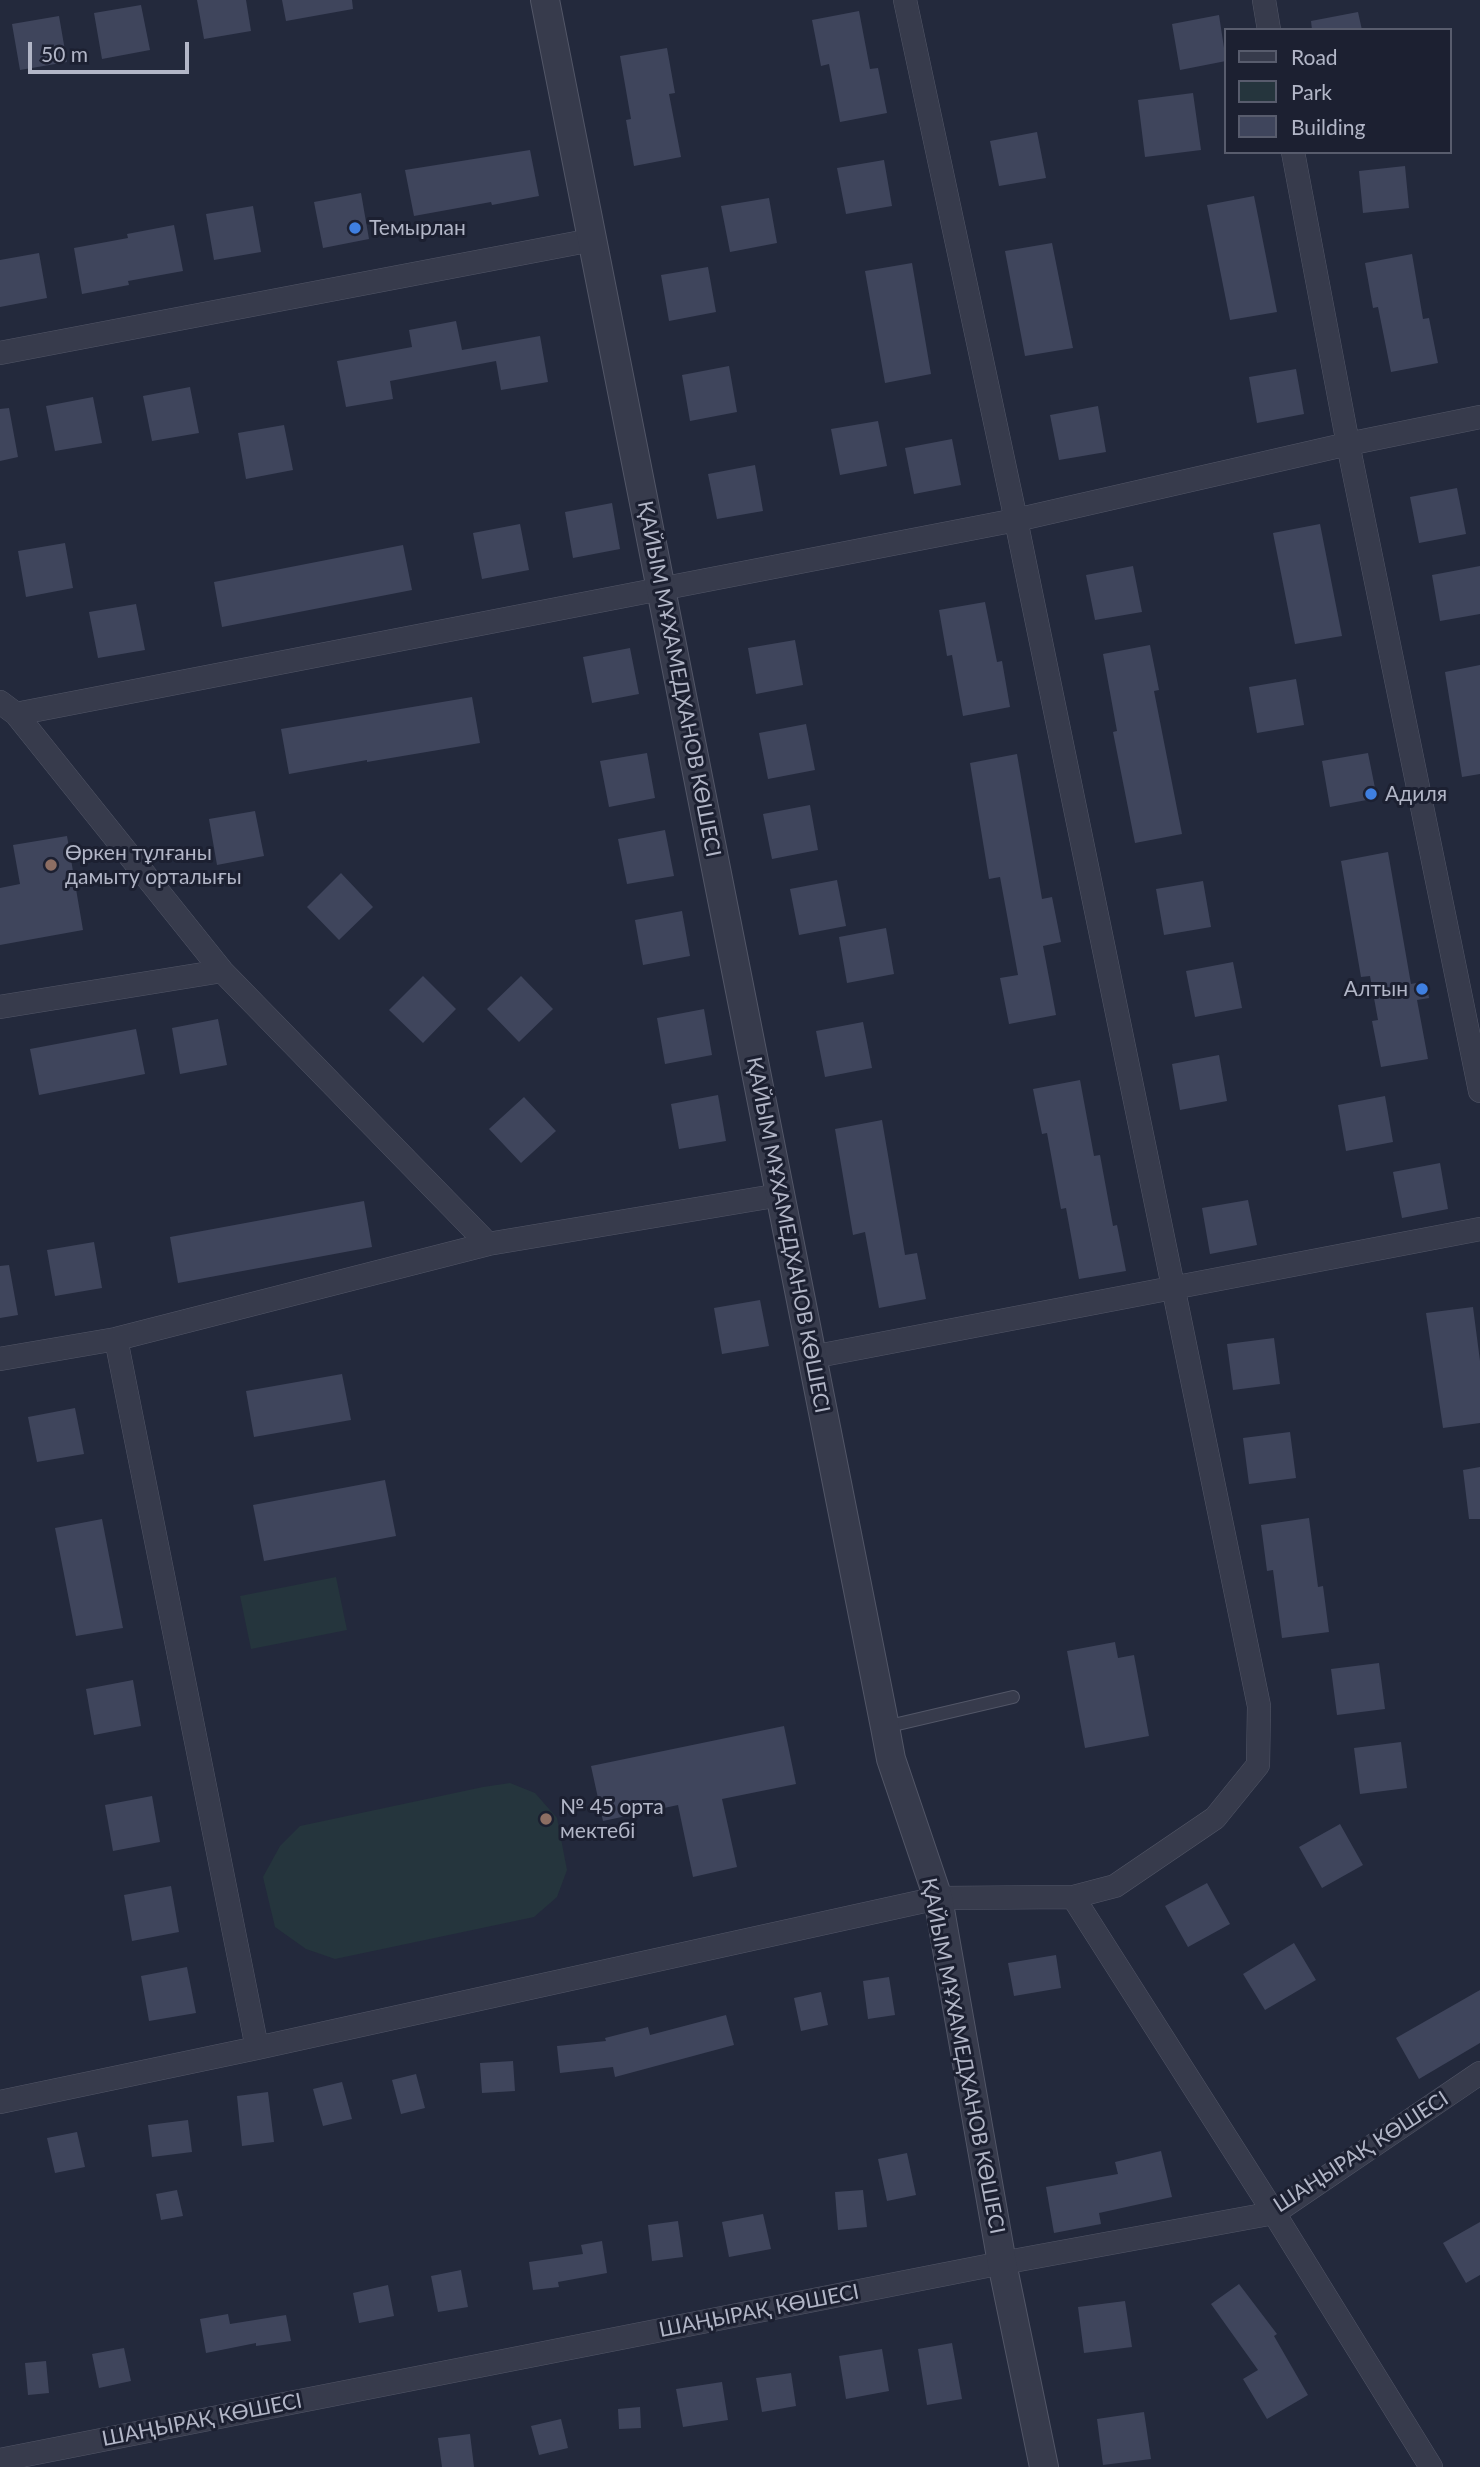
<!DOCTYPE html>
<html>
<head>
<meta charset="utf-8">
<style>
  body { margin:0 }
  #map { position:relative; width:1480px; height:2467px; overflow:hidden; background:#23293c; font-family:Lato,sans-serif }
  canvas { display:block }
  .legend { position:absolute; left:1224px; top:28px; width:228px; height:126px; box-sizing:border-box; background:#1c2031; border:2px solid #585c6d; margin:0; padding:9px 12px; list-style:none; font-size:21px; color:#b2b6c7 }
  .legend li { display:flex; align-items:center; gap:14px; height:35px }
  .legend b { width:35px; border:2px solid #585c6d }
  .scale { position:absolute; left:28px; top:42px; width:161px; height:32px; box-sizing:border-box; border:4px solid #b2b6c7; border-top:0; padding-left:9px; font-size:21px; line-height:24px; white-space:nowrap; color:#b2b6c7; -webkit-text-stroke:5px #1c2031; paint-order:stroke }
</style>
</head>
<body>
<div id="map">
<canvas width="1480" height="2467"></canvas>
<ul class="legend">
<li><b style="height:9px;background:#373b4c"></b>Road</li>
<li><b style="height:19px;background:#25353d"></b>Park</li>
<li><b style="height:19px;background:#3f455c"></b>Building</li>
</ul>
<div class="scale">50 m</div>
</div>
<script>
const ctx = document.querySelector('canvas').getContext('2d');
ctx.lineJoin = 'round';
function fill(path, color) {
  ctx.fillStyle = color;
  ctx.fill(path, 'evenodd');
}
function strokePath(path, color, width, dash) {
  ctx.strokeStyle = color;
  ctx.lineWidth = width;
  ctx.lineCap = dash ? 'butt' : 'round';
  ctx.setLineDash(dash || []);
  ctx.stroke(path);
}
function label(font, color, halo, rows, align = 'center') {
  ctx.font = font + ' Lato,sans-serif';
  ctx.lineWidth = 6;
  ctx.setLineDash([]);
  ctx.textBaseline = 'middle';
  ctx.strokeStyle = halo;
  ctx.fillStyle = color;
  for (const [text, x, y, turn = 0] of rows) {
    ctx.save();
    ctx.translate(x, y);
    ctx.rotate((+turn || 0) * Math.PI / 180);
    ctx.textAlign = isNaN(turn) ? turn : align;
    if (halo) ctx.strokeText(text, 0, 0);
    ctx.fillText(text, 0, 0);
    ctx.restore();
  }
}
const green = new Path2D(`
  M 336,1577 L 347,1630 L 251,1649 L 240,1596 Z
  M 510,1783 L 535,1793 L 557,1818 L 567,1870 L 557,1897 L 534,1917 L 335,1959 L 306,1949 L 275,1927 L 263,1877 L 280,1846 L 300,1826 L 483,1787 Z`);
const building = new Path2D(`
  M 197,0 L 246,0 L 251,31 L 204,39 Z
  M 282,0 L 352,0 L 353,9 L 286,21 Z
  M 141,5 L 150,50 L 102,59 L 94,13 Z
  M 859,11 L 870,69 L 878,68 L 887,113 L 840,122 L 829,64 L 821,66 L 812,20 Z
  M 1358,12 L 1362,30 L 1312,30 L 1311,21 Z
  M 1219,15 L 1226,61 L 1180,70 L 1172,24 Z
  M 59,16 L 67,62 L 20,70 L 12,24 Z
  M 667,48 L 675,93 L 669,94 L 681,157 L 634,166 L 626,120 L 631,119 L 620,56 Z
  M 1193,93 L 1201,150 L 1145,157 L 1138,100 Z
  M 1037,132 L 1046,178 L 999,186 L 990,141 Z
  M 530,150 L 539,196 L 492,205 L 491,202 L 414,216 L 405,170 Z
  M 884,160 L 892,206 L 846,214 L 837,168 Z
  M 1405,166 L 1409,208 L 1363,213 L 1359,171 Z
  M 361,193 L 369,239 L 323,248 L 314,202 Z
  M 1254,196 L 1277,312 L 1230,320 L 1207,205 Z
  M 769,198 L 777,243 L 730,252 L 721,206 Z
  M 253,206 L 261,252 L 214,260 L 206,214 Z
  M 174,225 L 183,271 L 128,281 L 129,285 L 82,294 L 74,248 L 128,238 L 127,234 Z
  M 1052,243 L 1073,348 L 1025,356 L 1005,251 Z
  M 39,253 L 47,298 L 0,307 L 0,260 Z
  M 1412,254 L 1423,319 L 1429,318 L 1438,363 L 1391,372 L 1378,307 L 1373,308 L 1365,263 Z
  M 912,263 L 931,374 L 885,383 L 865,271 Z
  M 708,267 L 716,312 L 669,321 L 661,275 Z
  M 456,321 L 462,350 L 540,336 L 548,382 L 501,390 L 496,361 L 390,381 L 393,399 L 346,407 L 337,361 L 412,347 L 409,330 Z
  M 729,366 L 737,412 L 690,421 L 682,375 Z
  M 1296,369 L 1304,414 L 1257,423 L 1249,377 Z
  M 190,387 L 199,433 L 152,441 L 143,396 Z
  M 93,397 L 102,443 L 55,451 L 46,406 Z
  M 1098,406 L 1106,452 L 1059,460 L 1050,415 Z
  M 9,408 L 18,457 L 0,461 L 0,409 Z
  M 878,421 L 887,466 L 840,475 L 831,429 Z
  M 284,425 L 293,470 L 246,479 L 238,433 Z
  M 952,439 L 961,485 L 914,494 L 905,448 Z
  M 755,465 L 763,511 L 717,519 L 708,474 Z
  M 1457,488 L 1466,534 L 1419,543 L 1410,497 Z
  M 612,503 L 620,549 L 573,558 L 565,512 Z
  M 520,524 L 529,570 L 482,579 L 473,533 Z
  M 1320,524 L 1342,636 L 1295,644 L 1273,533 Z
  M 65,543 L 73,588 L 26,597 L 18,551 Z
  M 403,545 L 412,590 L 222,627 L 214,582 Z
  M 1133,566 L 1142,612 L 1095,620 L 1086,575 Z
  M 1480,566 L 1480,614 L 1440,621 L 1432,575 Z
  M 985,602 L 997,662 L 1002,661 L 1010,707 L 963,716 L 952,655 L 947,656 L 939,610 Z
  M 136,604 L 145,650 L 98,658 L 89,612 Z
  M 795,640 L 803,685 L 756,694 L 748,648 Z
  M 1150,645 L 1159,690 L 1154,691 L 1182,834 L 1135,843 L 1113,732 L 1117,731 L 1103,654 Z
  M 630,648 L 639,694 L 592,703 L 583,657 Z
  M 1480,665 L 1480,774 L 1462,777 L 1445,672 Z
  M 1296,679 L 1304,725 L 1257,733 L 1249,687 Z
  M 472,697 L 480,743 L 367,762 L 367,760 L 289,774 L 281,729 Z
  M 806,724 L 815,770 L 768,779 L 759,733 Z
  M 647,753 L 655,798 L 609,807 L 600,761 Z
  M 1368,753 L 1377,798 L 1330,807 L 1322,761 Z
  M 1017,754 L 1042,899 L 1052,897 L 1061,942 L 1043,946 L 1056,1015 L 1009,1024 L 1000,978 L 1018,975 L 1000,877 L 989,879 L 970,763 Z
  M 810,805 L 818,850 L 772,859 L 763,814 Z
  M 255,811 L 264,856 L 217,865 L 209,819 Z
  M 665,830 L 674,876 L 627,884 L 618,839 Z
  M 67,836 L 83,930 L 0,945 L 0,888 L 20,884 L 13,845 Z
  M 1388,852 L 1411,984 L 1426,981 L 1429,998 L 1417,1000 L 1428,1059 L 1381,1067 L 1372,1021 L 1378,1020 L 1370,976 L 1361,977 L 1341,861 Z
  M 341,873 L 373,907 L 339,940 L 307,907 Z
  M 837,880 L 846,926 L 799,935 L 790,889 Z
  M 1203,881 L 1211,927 L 1164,935 L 1156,889 Z
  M 682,911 L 690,956 L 643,965 L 635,920 Z
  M 886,928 L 894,974 L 847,983 L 839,937 Z
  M 1233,962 L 1242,1008 L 1195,1017 L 1186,971 Z
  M 423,976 L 456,1009 L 423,1043 L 389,1010 Z
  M 521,976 L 553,1009 L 519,1042 L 487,1009 Z
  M 704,1009 L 712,1055 L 665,1064 L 657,1018 Z
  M 218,1019 L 227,1065 L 180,1074 L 172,1028 Z
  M 863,1022 L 872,1068 L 825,1077 L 816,1031 Z
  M 136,1029 L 145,1074 L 39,1095 L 30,1049 Z
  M 1219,1055 L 1227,1101 L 1180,1110 L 1172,1064 Z
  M 1080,1080 L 1094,1156 L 1100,1155 L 1113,1226 L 1117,1225 L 1126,1271 L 1079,1279 L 1066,1208 L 1061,1209 L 1047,1133 L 1042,1134 L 1033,1089 Z
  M 718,1095 L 726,1141 L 679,1149 L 671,1104 Z
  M 1385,1096 L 1393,1142 L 1346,1151 L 1338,1105 Z
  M 524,1097 L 556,1131 L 521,1163 L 489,1129 Z
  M 882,1120 L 905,1255 L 917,1253 L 926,1299 L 879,1308 L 865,1232 L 853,1235 L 835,1129 Z
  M 1440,1163 L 1448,1209 L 1402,1218 L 1393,1172 Z
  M 1248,1200 L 1257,1245 L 1210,1254 L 1202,1208 Z
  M 364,1201 L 372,1247 L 178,1283 L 170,1237 Z
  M 94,1242 L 102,1288 L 55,1296 L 47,1250 Z
  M 9,1265 L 18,1315 L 0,1318 L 0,1266 Z
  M 760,1300 L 769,1346 L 722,1354 L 714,1308 Z
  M 1473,1307 L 1480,1361 L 1480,1423 L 1443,1428 L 1426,1313 Z
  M 1274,1338 L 1280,1384 L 1233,1390 L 1227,1344 Z
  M 342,1374 L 351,1420 L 254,1437 L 246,1391 Z
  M 75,1408 L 84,1454 L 37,1462 L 28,1417 Z
  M 1290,1432 L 1296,1478 L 1249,1484 L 1243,1438 Z
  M 1480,1467 L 1480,1519 L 1469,1519 L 1463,1470 Z
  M 385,1480 L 396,1536 L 264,1561 L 253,1505 Z
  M 1309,1518 L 1318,1587 L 1323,1586 L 1329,1632 L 1282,1638 L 1273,1570 L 1267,1571 L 1261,1525 Z
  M 102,1519 L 123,1628 L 76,1636 L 55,1528 Z
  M 1115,1642 L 1118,1658 L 1134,1655 L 1149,1736 L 1085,1748 L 1067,1651 Z
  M 1379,1663 L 1385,1709 L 1337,1715 L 1331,1669 Z
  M 133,1680 L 141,1726 L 94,1735 L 86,1689 Z
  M 784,1726 L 796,1784 L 722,1799 L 737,1867 L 693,1877 L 678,1805 L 603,1821 L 591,1766 Z
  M 1401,1742 L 1407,1788 L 1360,1794 L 1354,1748 Z
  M 152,1796 L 160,1842 L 113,1851 L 105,1805 Z
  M 1340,1824 L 1363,1865 L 1322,1888 L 1299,1847 Z
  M 1207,1883 L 1230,1924 L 1188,1947 L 1165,1906 Z
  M 171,1886 L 179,1932 L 132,1941 L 124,1895 Z
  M 1294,1943 L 1316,1980 L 1265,2010 L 1243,1974 Z
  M 1056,1955 L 1061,1988 L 1014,1996 L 1008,1963 Z
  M 187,1967 L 196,2013 L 149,2021 L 141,1976 Z
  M 889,1977 L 895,2015 L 868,2019 L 863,1981 Z
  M 1480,1990 L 1480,2043 L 1419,2079 L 1396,2038 Z
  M 821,1992 L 828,2025 L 801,2031 L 794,1998 Z
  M 726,2015 L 734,2045 L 615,2077 L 613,2067 L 560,2073 L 557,2046 L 606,2041 L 605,2038 L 648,2027 L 650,2035 Z
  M 513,2061 L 515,2091 L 482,2093 L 480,2063 Z
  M 416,2074 L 425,2108 L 401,2114 L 392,2080 Z
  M 342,2082 L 352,2119 L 323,2126 L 313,2089 Z
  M 268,2092 L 274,2142 L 242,2146 L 237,2096 Z
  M 188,2120 L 192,2152 L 152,2157 L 148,2125 Z
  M 77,2132 L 85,2167 L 55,2173 L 47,2138 Z
  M 1161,2151 L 1172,2197 L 1099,2213 L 1101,2224 L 1054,2233 L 1046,2187 L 1118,2174 L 1115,2162 Z
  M 907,2153 L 916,2195 L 887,2201 L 878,2159 Z
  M 177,2190 L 183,2216 L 161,2220 L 156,2194 Z
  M 863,2190 L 867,2227 L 838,2230 L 835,2192 Z
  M 763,2214 L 771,2249 L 729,2257 L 722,2222 Z
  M 678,2221 L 683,2257 L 652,2261 L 648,2225 Z
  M 1480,2222 L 1480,2275 L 1466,2283 L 1443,2243 Z
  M 602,2241 L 607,2273 L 558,2282 L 559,2287 L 533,2290 L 529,2262 L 583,2254 L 581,2245 Z
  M 461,2270 L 468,2307 L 438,2312 L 431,2276 Z
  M 1239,2284 L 1277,2334 L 1274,2336 L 1308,2395 L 1267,2419 L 1243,2379 L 1258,2370 L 1211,2304 Z
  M 388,2285 L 394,2316 L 359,2323 L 353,2293 Z
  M 1125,2301 L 1132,2347 L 1084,2353 L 1078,2307 Z
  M 228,2314 L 230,2324 L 286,2315 L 291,2341 L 256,2346 L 256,2343 L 206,2353 L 200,2319 Z
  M 952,2343 L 962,2399 L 927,2405 L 918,2349 Z
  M 124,2348 L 131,2381 L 99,2388 L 92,2354 Z
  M 882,2349 L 889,2391 L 846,2399 L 839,2356 Z
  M 46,2361 L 49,2393 L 28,2395 L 25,2363 Z
  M 791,2373 L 796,2406 L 762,2412 L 756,2378 Z
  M 722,2382 L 728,2420 L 683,2427 L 676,2389 Z
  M 640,2407 L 641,2428 L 619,2429 L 618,2409 Z
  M 1144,2412 L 1151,2459 L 1103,2465 L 1097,2419 Z
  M 561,2419 L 568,2448 L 539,2455 L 531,2426 Z
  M 470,2434 L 474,2467 L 442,2467 L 438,2438 Z`);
const service = new Path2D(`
  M 885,1727 L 1013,1697`);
const minor = new Path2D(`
  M 1264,0 L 1269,30
  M 1293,152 L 1348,444 L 1480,1091
  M 0,353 L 592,240
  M 0,702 L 16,714 L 222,971 L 488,1244 L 780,1195
  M 16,714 L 1016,520 L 1348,444 L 1480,417
  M 0,1007 L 222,971
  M 116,1339 L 257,2048
  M 812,1357 L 1480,1229
  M 0,1359 L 116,1339 L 488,1244
  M 1073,1897 L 1274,2213 L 1431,2467
  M 0,2102 L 257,2048 L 938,1898 L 1073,1897 L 1115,1886 L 1215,1818 L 1258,1765 L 1259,1706 L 1016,520 L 905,0
  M 0,2460 L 1002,2263 L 1274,2213 L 1480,2073`);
const tertiary = new Path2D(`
  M 545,0 L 885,1727 L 891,1759 L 938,1898 L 1002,2263 L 1044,2467`);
const markers = [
  [355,228,7,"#3f7fe0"],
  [1371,794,7,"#3f7fe0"],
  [51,865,7,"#8d6e63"],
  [1422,989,7,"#3f7fe0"],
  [546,1819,7,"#8d6e63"]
];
const poiNames = [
  ["Темырлан",369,228],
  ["Адиля",1385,794],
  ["Өркен тұлғаны",65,853],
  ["дамыту орталығы",65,877],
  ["Алтын",1408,989,"right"],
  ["№ 45 орта",560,1807],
  ["мектебі",560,1831]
];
const streetNames = [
  ["ҚАЙЫМ МҰХАМЕДХАНОВ КӨШЕСІ",679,679,79],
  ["ҚАЙЫМ МҰХАМЕДХАНОВ КӨШЕСІ",788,1235,79],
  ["ҚАЙЫМ МҰХАМЕДХАНОВ КӨШЕСІ",963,2056,79],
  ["ШАҢЫРАҚ КӨШЕСІ",1361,2152,-33],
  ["ШАҢЫРАҚ КӨШЕСІ",759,2311,-11],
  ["ШАҢЫРАҚ КӨШЕСІ",202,2420,-11]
];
fill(green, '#25353d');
fill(building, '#3f455c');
strokePath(service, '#525667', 14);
strokePath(minor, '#525667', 24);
strokePath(tertiary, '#525667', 30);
strokePath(service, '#373b4c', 12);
strokePath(minor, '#373b4c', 23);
strokePath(tertiary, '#373b4c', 28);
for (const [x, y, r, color] of markers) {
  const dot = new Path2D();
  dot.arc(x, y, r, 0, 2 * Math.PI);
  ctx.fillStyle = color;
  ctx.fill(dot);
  strokePath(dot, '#1c2031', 2.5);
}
label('21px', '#b2b6c7', '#1c2031', poiNames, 'left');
label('21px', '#b2b6c7', '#1c2031', streetNames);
</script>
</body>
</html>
